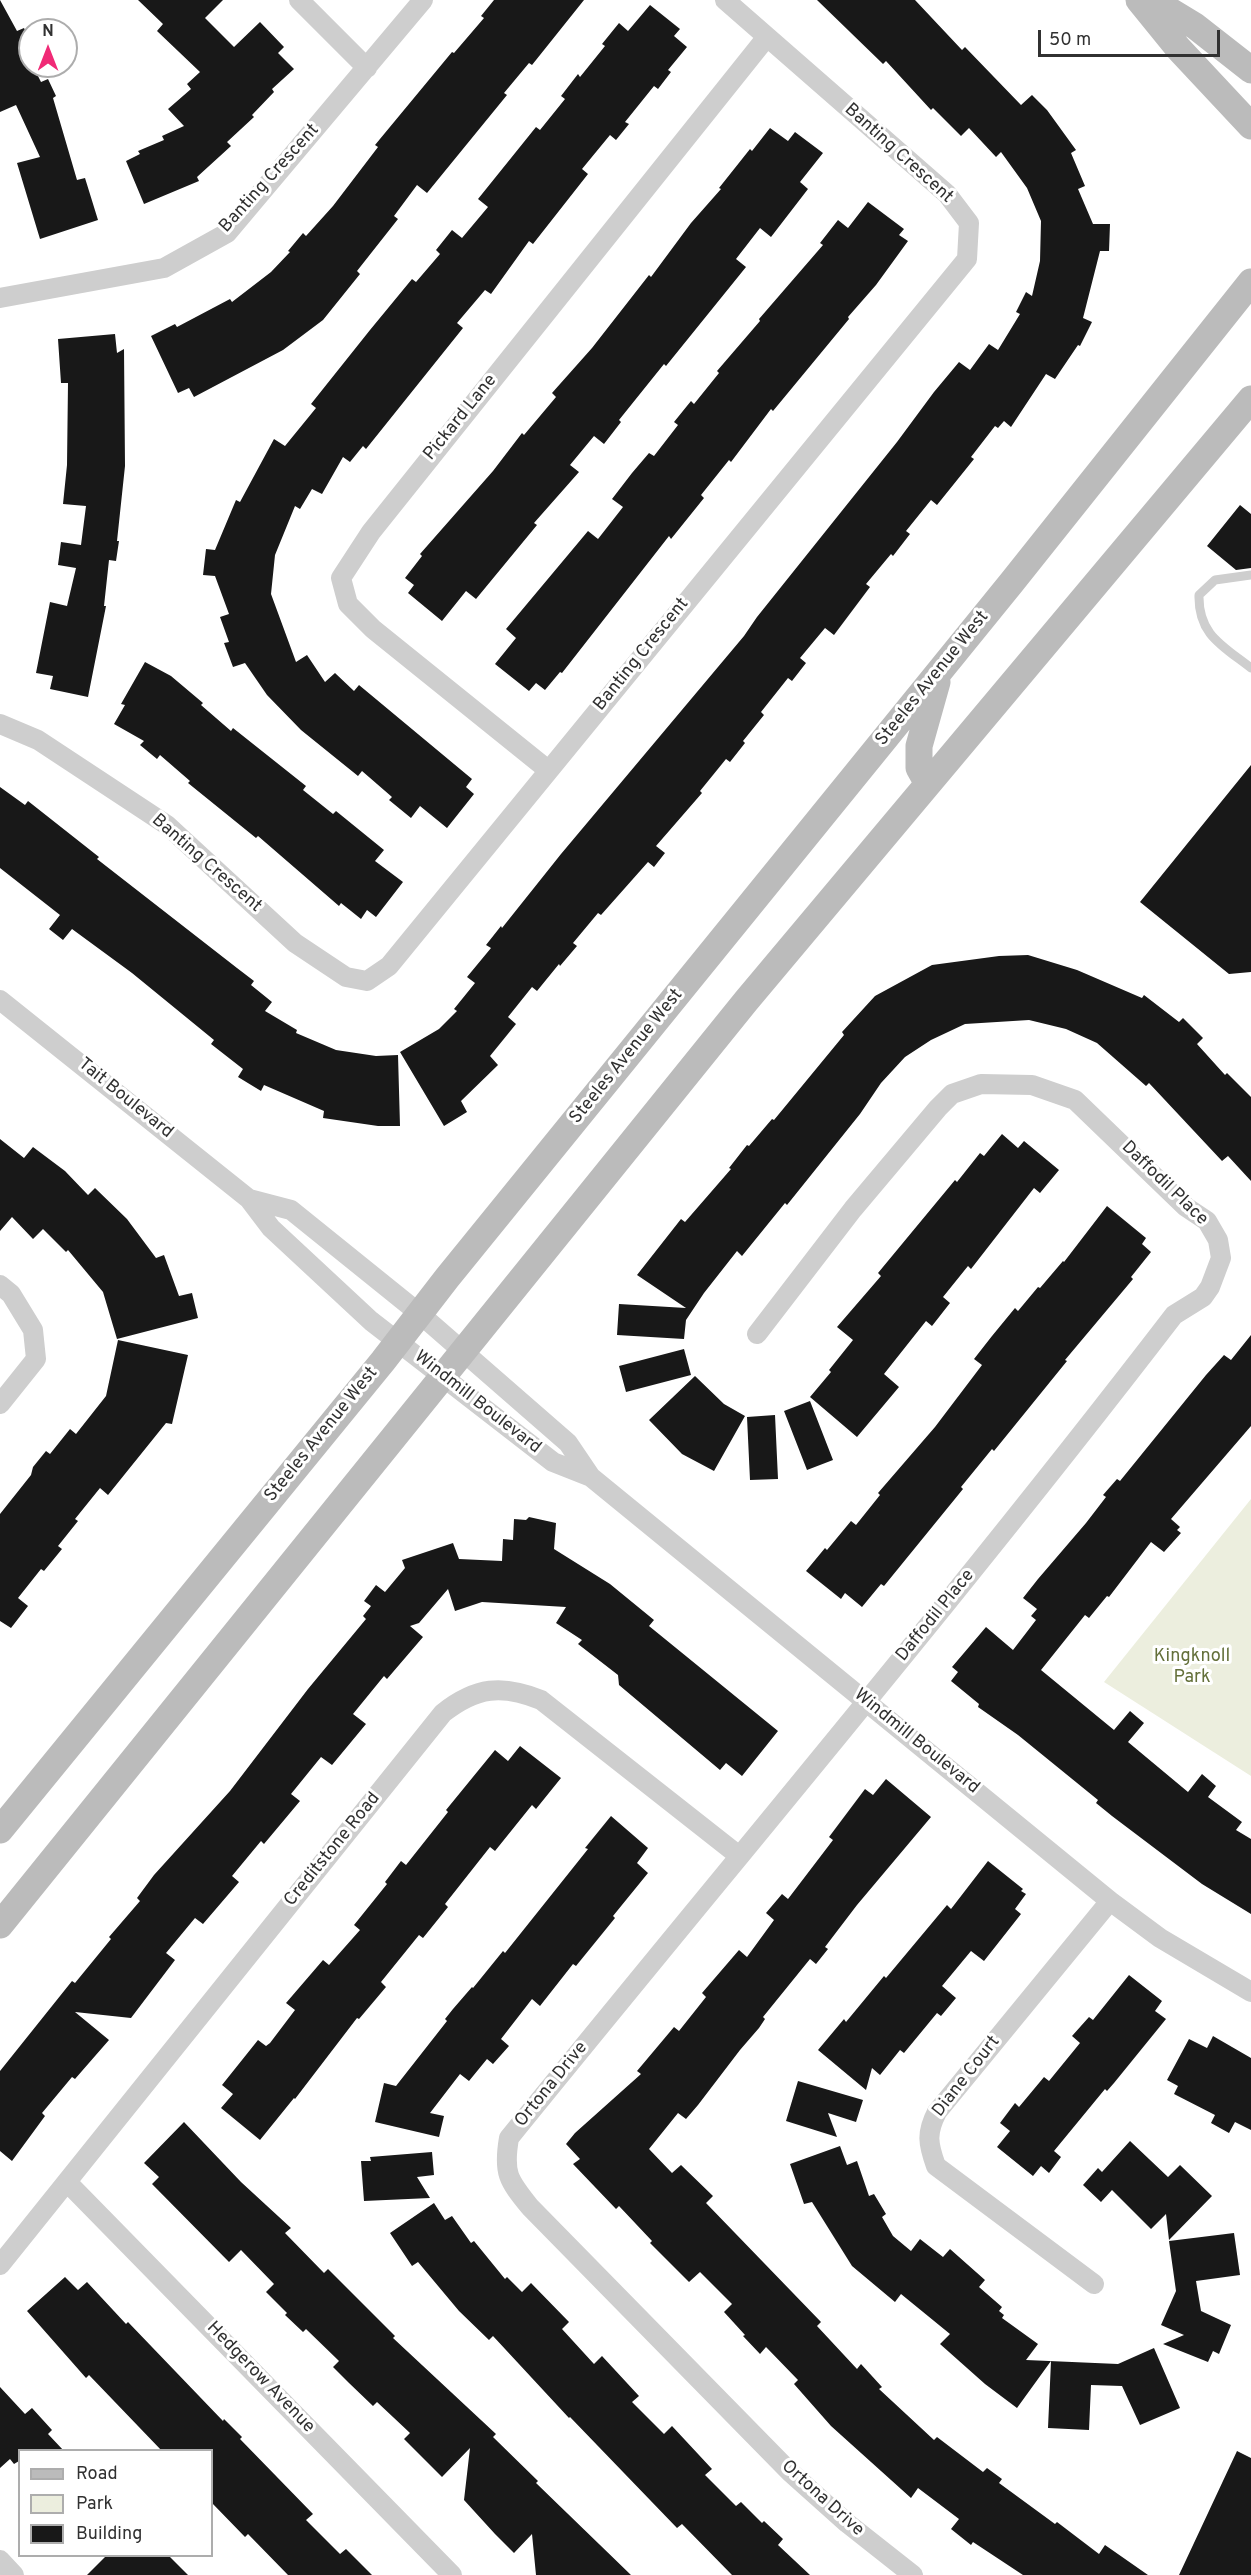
<!DOCTYPE html>
<html>
<head>
<meta charset="utf-8">
<style>
  body { margin:0 }
  #map { position:relative; width:1251px; height:2575px; overflow:hidden; background:#fff; font-family:Overpass,sans-serif }
  canvas { display:block }
  .legend { position:absolute; left:18px; top:2449px; width:195px; height:108px; box-sizing:border-box; background:#fff; border:2px solid #adadad; margin:0; padding:8px 10px; list-style:none; font-size:18px; color:#313131 }
  .legend li { display:flex; align-items:center; gap:12px; height:30px }
  .legend b { width:30px; border:2px solid #adadad }
  .north { position:absolute; left:18px; top:18px; width:60px; height:60px; box-sizing:border-box; background:#fff; border:2px solid #adadad; border-radius:50%; rotate:0deg; font-size:16px; font-weight:700; line-height:24px; text-align:center; color:#313131 }
  .north::after { content:''; display:block; margin:auto; width:21px; height:27px; background:#f02a76; clip-path:polygon(50% 0,100% 100%,50% 72%,0 100%) }
  .scale { position:absolute; left:1038px; top:30px; width:182px; height:27px; box-sizing:border-box; border:3px solid #313131; border-top:0; padding-left:8px; font-size:18px; line-height:21px; white-space:nowrap; color:#313131; -webkit-text-stroke:4px #fff; paint-order:stroke }
</style>
</head>
<body>
<div id="map">
<canvas width="1251" height="2575"></canvas>
<ul class="legend">
<li><b style="height:8px;background:#bbb"></b>Road</li>
<li><b style="height:16px;background:#eceede"></b>Park</li>
<li><b style="height:16px;background:#181818"></b>Building</li>
</ul>
<div class="north">N</div>
<div class="scale">50 m</div>
</div>
<script>
const ctx = document.querySelector('canvas').getContext('2d');
ctx.lineJoin = 'round';
function fill(path, color) {
  ctx.fillStyle = color;
  ctx.fill(path, 'evenodd');
}
function strokePath(path, color, width, dash) {
  ctx.strokeStyle = color;
  ctx.lineWidth = width;
  ctx.lineCap = dash ? 'butt' : 'round';
  ctx.setLineDash(dash || []);
  ctx.stroke(path);
}
function label(font, color, halo, rows, align = 'center') {
  ctx.font = font + ' Overpass,sans-serif';
  ctx.lineWidth = 6;
  ctx.setLineDash([]);
  ctx.textBaseline = 'middle';
  ctx.strokeStyle = halo;
  ctx.fillStyle = color;
  for (const [text, x, y, turn = 0] of rows) {
    ctx.save();
    ctx.translate(x, y);
    ctx.rotate((+turn || 0) * Math.PI / 180);
    ctx.textAlign = isNaN(turn) ? turn : align;
    if (halo) ctx.strokeText(text, 0, 0);
    ctx.fillText(text, 0, 0);
    ctx.restore();
  }
}
const green = new Path2D(`
  M 1251,1499 L 1251,1776 L 1104,1682 Z`);
const building = new Path2D(`
  M 0,0 L 17,31 L 24,28 L 30,41 L 30,66 L 33,66 L 41,82 L 48,79 L 56,96 L 53,98 L 77,180 L 85,178 L 98,220 L 40,239 L 17,163 L 40,157 L 16,105 L 0,112 Z
  M 138,0 L 223,0 L 205,18 L 234,47 L 260,22 L 284,47 L 278,53 L 294,69 L 272,89 L 274,92 L 252,115 L 254,117 L 227,142 L 231,146 L 197,177 L 199,181 L 144,204 L 126,161 L 140,154 L 138,151 L 164,140 L 162,136 L 184,126 L 168,109 L 191,89 L 187,84 L 200,72 L 157,31 L 163,24 Z
  M 494,0 L 584,0 L 532,65 L 529,63 L 504,93 L 507,95 L 427,193 L 417,185 L 394,216 L 398,219 L 357,271 L 360,274 L 323,320 L 283,350 L 194,397 L 189,388 L 178,393 L 151,336 L 175,324 L 177,327 L 230,299 L 232,302 L 271,272 L 290,252 L 288,251 L 303,233 L 306,236 L 333,206 L 378,147 L 375,145 L 452,52 L 454,53 L 484,18 L 481,16 Z
  M 817,0 L 915,0 L 962,50 L 965,47 L 1021,105 L 1032,95 L 1047,110 L 1076,150 L 1071,153 L 1085,186 L 1078,189 L 1093,224 L 1110,224 L 1109,251 L 1100,251 L 1083,318 L 1092,322 L 1080,346 L 1078,345 L 1055,379 L 1046,374 L 1011,427 L 1004,421 L 998,428 L 995,426 L 971,457 L 974,459 L 937,505 L 931,500 L 906,531 L 910,534 L 893,556 L 891,554 L 866,584 L 870,587 L 834,635 L 825,628 L 800,658 L 806,663 L 792,681 L 788,678 L 761,712 L 764,715 L 743,741 L 745,743 L 730,762 L 726,759 L 700,791 L 702,793 L 656,846 L 665,853 L 654,867 L 648,862 L 601,915 L 598,913 L 573,943 L 577,946 L 560,966 L 559,964 L 537,991 L 532,987 L 508,1017 L 516,1024 L 490,1056 L 498,1065 L 461,1101 L 467,1112 L 444,1126 L 400,1052 L 439,1029 L 457,1011 L 454,1009 L 475,983 L 467,977 L 491,948 L 486,945 L 501,926 L 502,928 L 561,854 L 744,636 L 757,617 L 897,442 L 934,392 L 959,362 L 970,370 L 989,344 L 998,350 L 1020,314 L 1016,312 L 1026,292 L 1032,296 L 1040,261 L 1041,221 L 1027,188 L 1001,152 L 996,157 L 969,128 L 961,136 L 933,108 L 931,110 L 886,61 L 883,64 Z
  M 650,5 L 680,29 L 674,36 L 687,47 L 668,70 L 671,72 L 658,89 L 654,86 L 625,122 L 629,124 L 616,140 L 610,135 L 582,169 L 588,174 L 533,244 L 529,241 L 491,294 L 485,290 L 457,323 L 463,328 L 366,449 L 363,446 L 350,462 L 343,457 L 322,494 L 312,489 L 300,509 L 295,506 L 275,555 L 271,594 L 296,662 L 307,655 L 325,682 L 335,673 L 354,691 L 359,685 L 472,779 L 466,787 L 474,794 L 447,828 L 420,806 L 411,818 L 389,800 L 392,797 L 362,771 L 358,776 L 301,730 L 267,695 L 245,663 L 233,667 L 224,643 L 229,642 L 220,617 L 229,614 L 215,576 L 203,575 L 206,549 L 215,550 L 236,500 L 240,502 L 274,439 L 285,446 L 316,408 L 311,404 L 370,330 L 412,279 L 416,282 L 440,254 L 436,250 L 452,230 L 462,238 L 488,207 L 478,199 L 536,127 L 540,130 L 565,99 L 561,96 L 578,74 L 580,77 L 605,46 L 602,44 L 619,23 L 628,31 Z
  M 770,128 L 788,141 L 795,132 L 823,153 L 800,182 L 808,189 L 771,237 L 760,228 L 736,259 L 746,267 L 666,366 L 664,364 L 619,420 L 621,422 L 604,444 L 594,436 L 570,465 L 579,472 L 534,523 L 537,525 L 476,599 L 466,591 L 442,621 L 408,593 L 414,585 L 405,578 L 422,556 L 420,554 L 493,471 L 522,433 L 524,435 L 556,397 L 552,393 L 592,348 L 649,275 L 651,277 L 691,223 L 721,189 L 719,188 L 750,149 L 752,151 Z
  M 868,202 L 904,229 L 899,235 L 908,241 L 876,285 L 848,317 L 849,319 L 773,411 L 771,409 L 731,462 L 729,460 L 701,495 L 704,498 L 671,539 L 669,536 L 562,673 L 560,672 L 545,690 L 536,683 L 529,691 L 495,664 L 516,638 L 506,629 L 588,531 L 598,539 L 623,507 L 612,499 L 632,473 L 649,453 L 654,456 L 678,425 L 674,422 L 691,401 L 694,404 L 719,373 L 717,371 L 760,321 L 759,319 L 823,245 L 820,243 L 838,220 L 848,228 Z
  M 115,334 L 117,353 L 124,349 L 125,466 L 117,541 L 119,541 L 116,561 L 109,560 L 104,606 L 106,606 L 88,697 L 50,689 L 53,676 L 36,673 L 50,602 L 67,606 L 76,568 L 58,565 L 61,542 L 81,545 L 86,506 L 63,504 L 67,465 L 68,383 L 61,383 L 58,339 Z
  M 1240,505 L 1251,514 L 1251,568 L 1236,570 L 1207,546 Z
  M 145,662 L 171,676 L 203,703 L 201,705 L 231,731 L 233,728 L 306,786 L 303,790 L 333,814 L 336,811 L 384,850 L 375,861 L 403,882 L 376,917 L 367,910 L 361,919 L 341,903 L 339,906 L 258,836 L 256,838 L 188,783 L 190,781 L 160,755 L 157,759 L 140,745 L 144,741 L 114,724 L 125,705 L 121,704 Z
  M 1251,765 L 1251,972 L 1229,974 L 1140,902 Z
  M 0,787 L 25,805 L 28,801 L 99,857 L 97,859 L 237,968 L 254,981 L 251,985 L 272,1002 L 265,1011 L 297,1030 L 296,1033 L 336,1050 L 376,1056 L 398,1055 L 400,1126 L 378,1126 L 323,1118 L 324,1111 L 264,1085 L 261,1091 L 238,1077 L 243,1069 L 211,1044 L 214,1040 L 132,973 L 72,929 L 63,940 L 49,929 L 60,915 L 0,868 Z
  M 1028,955 L 1077,970 L 1142,998 L 1144,995 L 1179,1022 L 1183,1018 L 1203,1038 L 1197,1044 L 1225,1075 L 1227,1073 L 1251,1097 L 1251,1181 L 1228,1156 L 1222,1161 L 1149,1083 L 1146,1086 L 1097,1043 L 1066,1029 L 1029,1020 L 965,1024 L 931,1040 L 905,1057 L 881,1083 L 860,1114 L 787,1205 L 785,1203 L 742,1256 L 737,1251 L 704,1293 L 686,1320 L 684,1339 L 617,1335 L 619,1304 L 686,1308 L 637,1275 L 681,1219 L 685,1222 L 731,1169 L 729,1168 L 747,1145 L 749,1146 L 772,1119 L 774,1120 L 844,1035 L 842,1032 L 875,996 L 932,965 L 999,956 Z
  M 1002,1134 L 1018,1148 L 1024,1141 L 1059,1170 L 1040,1193 L 1034,1188 L 971,1269 L 968,1266 L 943,1297 L 950,1303 L 932,1326 L 926,1321 L 884,1374 L 899,1387 L 857,1437 L 810,1397 L 831,1372 L 829,1370 L 853,1340 L 837,1327 L 881,1276 L 878,1273 L 955,1180 L 957,1182 L 980,1153 L 984,1156 Z
  M 0,1139 L 24,1158 L 33,1147 L 65,1171 L 88,1195 L 95,1188 L 127,1219 L 156,1258 L 164,1255 L 179,1296 L 192,1293 L 198,1318 L 117,1339 L 103,1292 L 68,1250 L 66,1252 L 43,1229 L 33,1239 L 12,1217 L 0,1231 Z
  M 1107,1206 L 1146,1238 L 1142,1244 L 1151,1252 L 1131,1277 L 1133,1279 L 1065,1360 L 1067,1361 L 994,1451 L 992,1449 L 961,1487 L 963,1489 L 884,1586 L 881,1584 L 862,1607 L 845,1593 L 841,1599 L 806,1571 L 825,1548 L 827,1550 L 851,1521 L 856,1525 L 880,1495 L 878,1493 L 935,1427 L 982,1365 L 974,1359 L 992,1336 L 1015,1308 L 1018,1311 L 1038,1287 L 1040,1288 L 1063,1261 L 1064,1262 Z
  M 1251,1335 L 1251,1426 L 1171,1519 L 1180,1527 L 1177,1530 L 1181,1533 L 1164,1552 L 1151,1542 L 1109,1597 L 1107,1596 L 1089,1618 L 1085,1615 L 1041,1670 L 1114,1730 L 1130,1711 L 1144,1723 L 1128,1742 L 1188,1792 L 1202,1774 L 1216,1786 L 1208,1797 L 1242,1822 L 1236,1830 L 1251,1839 L 1251,1914 L 1202,1884 L 1112,1816 L 1096,1803 L 1098,1800 L 1018,1735 L 978,1707 L 979,1704 L 951,1681 L 958,1672 L 952,1667 L 986,1627 L 1013,1650 L 1036,1620 L 1031,1616 L 1037,1609 L 1023,1598 L 1038,1579 L 1086,1523 L 1106,1497 L 1103,1495 L 1117,1479 L 1120,1481 L 1206,1375 L 1224,1355 L 1231,1360 Z
  M 118,1340 L 188,1355 L 172,1424 L 166,1423 L 108,1495 L 100,1488 L 75,1519 L 78,1521 L 58,1546 L 62,1549 L 44,1571 L 41,1569 L 18,1598 L 28,1606 L 11,1628 L 0,1621 L 0,1514 L 31,1475 L 33,1467 L 46,1451 L 50,1454 L 70,1429 L 76,1434 L 106,1396 Z
  M 684,1349 L 691,1375 L 626,1392 L 619,1366 Z
  M 695,1376 L 724,1404 L 745,1416 L 714,1471 L 682,1454 L 649,1420 Z
  M 810,1401 L 833,1460 L 807,1470 L 784,1411 Z
  M 775,1415 L 778,1479 L 750,1480 L 747,1417 Z
  M 529,1517 L 556,1523 L 554,1549 L 610,1584 L 654,1620 L 649,1626 L 778,1731 L 742,1776 L 726,1763 L 720,1770 L 619,1685 L 618,1675 L 578,1644 L 582,1640 L 556,1623 L 566,1607 L 482,1602 L 455,1611 L 448,1589 L 419,1623 L 410,1626 L 423,1637 L 387,1679 L 384,1676 L 353,1714 L 366,1724 L 332,1765 L 321,1757 L 291,1794 L 300,1801 L 264,1844 L 261,1841 L 232,1876 L 239,1882 L 203,1924 L 195,1918 L 166,1953 L 175,1960 L 131,2018 L 75,2012 L 109,2040 L 75,2079 L 72,2077 L 42,2113 L 45,2116 L 12,2161 L 0,2151 L 0,2071 L 72,1981 L 75,1983 L 111,1939 L 109,1937 L 140,1901 L 137,1898 L 154,1875 L 230,1791 L 308,1689 L 366,1619 L 363,1616 L 371,1606 L 364,1601 L 376,1585 L 385,1592 L 405,1568 L 402,1560 L 453,1543 L 459,1559 L 502,1561 L 503,1539 L 513,1540 L 514,1519 L 526,1520 Z
  M 520,1746 L 561,1778 L 536,1809 L 532,1805 L 495,1851 L 490,1847 L 445,1904 L 448,1907 L 423,1938 L 419,1935 L 381,1982 L 386,1987 L 359,2019 L 357,2018 L 295,2099 L 294,2098 L 260,2140 L 221,2108 L 233,2094 L 222,2085 L 258,2040 L 266,2046 L 270,2043 L 295,2010 L 286,2003 L 323,1960 L 329,1965 L 360,1930 L 354,1925 L 387,1884 L 385,1882 L 401,1861 L 406,1865 L 448,1812 L 446,1810 L 495,1750 L 508,1761 Z
  M 886,1779 L 931,1817 L 857,1905 L 825,1947 L 828,1949 L 816,1964 L 810,1959 L 763,2017 L 765,2019 L 759,2028 L 740,2050 L 698,2105 L 686,2119 L 678,2113 L 649,2149 L 672,2173 L 681,2165 L 713,2196 L 706,2203 L 821,2322 L 817,2326 L 857,2369 L 861,2364 L 882,2387 L 879,2389 L 934,2440 L 937,2437 L 983,2472 L 987,2468 L 1002,2479 L 999,2483 L 1055,2524 L 1057,2522 L 1099,2554 L 1105,2545 L 1148,2575 L 1023,2575 L 973,2542 L 971,2545 L 951,2529 L 959,2519 L 918,2488 L 911,2498 L 831,2426 L 794,2384 L 798,2380 L 766,2347 L 760,2354 L 743,2336 L 745,2335 L 724,2312 L 732,2304 L 700,2272 L 689,2282 L 650,2243 L 652,2241 L 619,2206 L 616,2209 L 573,2164 L 580,2159 L 566,2144 L 575,2133 L 641,2074 L 637,2071 L 674,2027 L 679,2031 L 706,1997 L 702,1993 L 739,1950 L 747,1957 L 774,1920 L 766,1913 L 782,1894 L 788,1899 L 833,1840 L 829,1837 L 865,1789 L 873,1795 Z
  M 611,1816 L 648,1848 L 637,1863 L 648,1873 L 613,1916 L 615,1918 L 576,1966 L 573,1964 L 540,2006 L 532,1999 L 501,2039 L 509,2046 L 493,2064 L 487,2059 L 469,2081 L 460,2074 L 430,2113 L 444,2116 L 439,2137 L 375,2122 L 384,2083 L 396,2086 L 447,2021 L 445,2019 L 453,2009 L 472,1987 L 473,1988 L 503,1951 L 505,1953 L 588,1849 L 585,1848 Z
  M 988,1861 L 1023,1889 L 1021,1891 L 1026,1894 L 1015,1909 L 1021,1914 L 984,1961 L 971,1951 L 942,1986 L 956,1998 L 941,2016 L 937,2013 L 904,2053 L 900,2050 L 880,2075 L 872,2068 L 866,2090 L 818,2050 L 844,2019 L 846,2022 L 884,1976 L 886,1978 L 947,1905 L 951,1909 Z
  M 1129,1975 L 1162,2001 L 1155,2011 L 1166,2019 L 1114,2083 L 1107,2091 L 1105,2089 L 1054,2151 L 1061,2157 L 1049,2173 L 1041,2166 L 1033,2176 L 997,2147 L 1010,2131 L 1000,2123 L 1015,2103 L 1019,2107 L 1044,2077 L 1049,2081 L 1080,2043 L 1072,2036 L 1089,2017 L 1093,2020 Z
  M 1213,2036 L 1251,2058 L 1251,2130 L 1235,2122 L 1229,2133 L 1211,2123 L 1215,2115 L 1174,2094 L 1178,2086 L 1167,2080 L 1189,2039 L 1207,2048 Z
  M 798,2081 L 863,2100 L 856,2122 L 828,2113 L 837,2137 L 786,2121 Z
  M 184,2122 L 241,2182 L 291,2228 L 285,2233 L 324,2273 L 328,2269 L 395,2336 L 393,2338 L 496,2434 L 493,2437 L 538,2481 L 536,2483 L 631,2575 L 536,2575 L 532,2534 L 514,2553 L 495,2534 L 464,2500 L 470,2448 L 442,2477 L 404,2439 L 410,2433 L 377,2402 L 373,2406 L 349,2383 L 333,2367 L 339,2361 L 306,2329 L 303,2332 L 285,2315 L 287,2313 L 266,2292 L 274,2284 L 241,2250 L 229,2262 L 152,2184 L 159,2177 L 144,2163 Z
  M 1130,2141 L 1168,2177 L 1180,2165 L 1212,2196 L 1169,2240 L 1166,2214 L 1151,2229 L 1112,2190 L 1101,2202 L 1083,2185 L 1098,2168 L 1102,2172 Z
  M 840,2146 L 847,2165 L 857,2161 L 869,2196 L 874,2194 L 886,2214 L 882,2217 L 893,2236 L 911,2251 L 920,2239 L 943,2257 L 950,2249 L 985,2280 L 979,2287 L 1002,2307 L 999,2311 L 1004,2315 L 1002,2318 L 1038,2344 L 1026,2360 L 1118,2364 L 1154,2348 L 1180,2408 L 1140,2425 L 1122,2386 L 1091,2385 L 1089,2430 L 1048,2428 L 1051,2361 L 1017,2408 L 985,2384 L 940,2344 L 950,2334 L 901,2294 L 895,2302 L 852,2266 L 812,2202 L 804,2204 L 790,2164 Z
  M 432,2152 L 434,2175 L 417,2177 L 430,2198 L 364,2201 L 361,2161 L 371,2161 L 370,2157 Z
  M 434,2203 L 445,2220 L 452,2216 L 471,2243 L 474,2241 L 505,2279 L 507,2277 L 522,2292 L 531,2283 L 569,2322 L 562,2329 L 594,2364 L 602,2356 L 639,2396 L 632,2402 L 664,2434 L 672,2426 L 712,2469 L 705,2475 L 736,2506 L 741,2502 L 762,2523 L 764,2521 L 783,2539 L 778,2545 L 810,2575 L 732,2575 L 682,2524 L 677,2528 L 570,2417 L 569,2418 L 493,2336 L 489,2340 L 459,2311 L 418,2262 L 412,2266 L 390,2233 Z
  M 1234,2233 L 1240,2275 L 1196,2281 L 1201,2311 L 1231,2325 L 1219,2354 L 1213,2351 L 1208,2362 L 1163,2344 L 1184,2335 L 1161,2325 L 1176,2291 L 1169,2241 Z
  M 65,2277 L 78,2290 L 87,2282 L 126,2324 L 128,2322 L 223,2421 L 224,2419 L 242,2437 L 240,2439 L 313,2514 L 306,2520 L 340,2554 L 346,2549 L 372,2575 L 288,2575 L 248,2534 L 245,2537 L 212,2503 L 212,2451 L 162,2451 L 89,2375 L 86,2378 L 27,2311 Z
  M 0,2387 L 25,2414 L 32,2408 L 52,2430 L 48,2434 L 64,2451 L 20,2451 L 19,2461 L 14,2464 L 10,2459 L 0,2468 Z
  M 1237,2451 L 1251,2458 L 1251,2575 L 1179,2575 Z
  M 106,2556 L 169,2556 L 188,2575 L 87,2575 Z`);
const lane = new Path2D(`
  M 1251,575 L 1215,580 L 1199,595 C 1198,635 1223,646 1251,668`);
const street = new Path2D(`
  M 299,0 L 367,68
  M 0,298 L 164,268 L 227,233 L 423,0
  M 0,724 L 38,740 L 167,825 L 295,943 L 346,977 L 367,981 L 389,966 L 967,259 L 969,223 L 947,194 L 725,0
  M 548,770 L 373,629 L 348,604 L 341,578 L 371,532 L 766,38
  M 0,1000 L 249,1199 L 271,1228 L 371,1321 L 553,1462 L 591,1477
  M 249,1199 L 291,1210 L 420,1314 L 568,1443 L 591,1477 L 1110,1901 L 1160,1938 L 1251,1992
  M 0,1285 L 11,1294 L 33,1330 L 36,1359 L 0,1404
  M 757,1334 L 853,1209 L 938,1108 L 952,1094 L 981,1084 L 1032,1085 L 1075,1100 L 1186,1207 L 1207,1221 L 1218,1240 L 1221,1258 L 1210,1287 L 1203,1297 L 1174,1315 C 959,1595 731,1864 509,2138 C 503,2173 508,2180 530,2207 L 790,2472 L 847,2523 L 913,2575
  M 67,2182 L 452,2575
  M 0,2265 L 443,1713 C 476,1687 502,1684 541,1700 L 738,1855
  M 1094,2284 L 936,2166 C 928,2144 926,2133 937,2112 L 1110,1901
  M 0,2560 L 14,2575`);
const secondary = new Path2D(`
  M 1139,0 L 1178,48 L 1251,126
  M 1152,0 L 1195,26 L 1251,70
  M 928,784 L 919,768 L 919,746 L 937,682
  M 0,1830 L 383,1361 L 447,1278 L 1012,582 L 1251,282
  M 0,1925 L 746,1001 L 1251,399`);
const streetNames = [
  ["Banting Crescent",898,154,42],
  ["Banting Crescent",270,179,-48],
  ["Pickard Lane",461,418,-51],
  ["Banting Crescent",642,655,-51],
  ["Steeles Avenue West",933,679,-51],
  ["Banting Crescent",206,864,41],
  ["Steeles Avenue West",627,1057,-51],
  ["Tait Boulevard",125,1099,39],
  ["Daffodil Place",1164,1184,44],
  ["Windmill Boulevard",477,1403,38],
  ["Steeles Avenue West",322,1435,-51],
  ["Daffodil Place",936,1616,-51],
  ["Windmill Boulevard",916,1742,39],
  ["Creditstone Road",333,1850,-51],
  ["Diane Court",967,2077,-52],
  ["Ortona Drive",552,2085,-51],
  ["Hedgerow Avenue",260,2378,46],
  ["Ortona Drive",822,2499,42]
];
const parkNames = [
  ["Kingknoll",1192,1657],
  ["Park",1192,1678]
];
fill(green, '#eceede');
fill(building, '#181818');
strokePath(lane, '#cecece', 9);
strokePath(street, '#cecece', 20);
strokePath(secondary, '#bbb', 27);
label('18px', '#313131', '#fff', streetNames);
label('18px', '#64703a', '#fff', parkNames);
</script>
</body>
</html>
